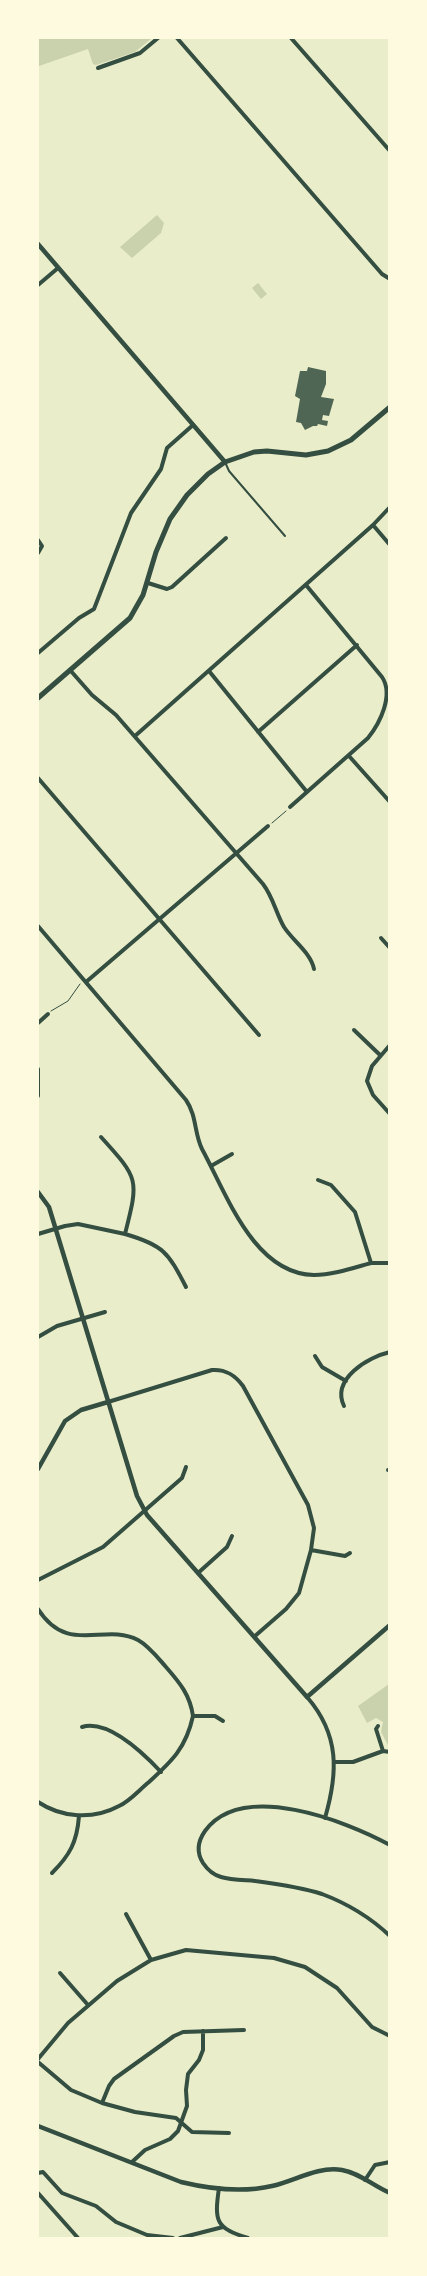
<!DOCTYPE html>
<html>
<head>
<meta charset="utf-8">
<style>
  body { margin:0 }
  #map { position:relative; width:427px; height:2276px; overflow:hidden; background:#e9edc9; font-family:Inter,sans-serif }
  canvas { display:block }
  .frame { position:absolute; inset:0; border:39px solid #fefae0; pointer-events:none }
</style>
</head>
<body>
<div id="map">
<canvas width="427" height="2276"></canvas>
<div class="frame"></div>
</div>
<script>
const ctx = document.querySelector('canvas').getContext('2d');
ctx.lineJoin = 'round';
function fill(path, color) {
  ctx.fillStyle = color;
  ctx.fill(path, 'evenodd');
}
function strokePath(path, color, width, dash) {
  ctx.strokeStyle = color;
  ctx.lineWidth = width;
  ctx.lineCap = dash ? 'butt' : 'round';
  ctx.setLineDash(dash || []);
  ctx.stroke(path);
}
const green = new Path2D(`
  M 38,38 L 152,38 L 135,52 L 96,65 L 93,64 L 88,49 L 39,66 Z
  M 157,215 L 164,223 L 161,233 L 132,258 L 120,247 Z
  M 258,283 L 267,294 L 261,299 L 252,288 Z
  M 389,1684 L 389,1747 L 381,1732 L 383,1722 L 376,1718 L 367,1723 L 358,1706 Z`);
const building = new Path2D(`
  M 308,367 L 326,371 L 326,384 L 321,397 L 334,399 L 329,416 L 323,415 L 322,420 L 328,421 L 327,426 L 318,424 L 317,426 L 313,426 L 305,430 L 301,423 L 296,422 L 300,399 L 295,396 L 300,371 L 307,371 Z`);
const path = new Path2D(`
  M 272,823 L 286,811
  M 51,1011 L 68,1001 L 80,984`);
const service = new Path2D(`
  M 225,462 L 229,471 L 285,536`);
const minor = new Path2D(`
  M 177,38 L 382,274 L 390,279
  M 291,38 L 390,151
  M 98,68 L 140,53 L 158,38
  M 38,285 L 58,268
  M 373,525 L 390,545
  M 38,540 L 42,546 L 38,553
  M 148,583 L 167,589 L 172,587 L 226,538
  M 38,653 L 79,618 L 94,609 L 131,513 L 161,469 L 167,448 L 193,425
  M 70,670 L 92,695 L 116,715 L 263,884 C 273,897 276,913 284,927 C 293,941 311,953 314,969
  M 209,671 L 307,792
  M 258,732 L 357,645
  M 135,736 L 373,525 L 390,507
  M 349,756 L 390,802
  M 38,778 L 259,1035
  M 290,807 L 368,738 C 380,723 394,695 382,677 L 306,585
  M 38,926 L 186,1100 C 197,1116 194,1133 202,1149 C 227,1195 254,1274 314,1275 C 333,1275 353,1268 371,1263 L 355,1212 L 331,1185 L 318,1180
  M 381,938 L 390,948
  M 86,982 L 268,826
  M 38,1023 L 48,1014
  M 354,1030 L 380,1055
  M 390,1045 L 372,1066 L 367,1081 L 373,1095 L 390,1114
  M 38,1069 L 38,1096
  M 101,1137 C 139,1179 139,1179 125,1234 C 163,1245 168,1252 186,1287
  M 211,1166 L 232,1154
  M 38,1234 L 65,1226 L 78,1224 L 125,1234
  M 371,1263 L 390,1263
  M 38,1337 L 57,1326 L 105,1312
  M 315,1356 L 322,1367 L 346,1381
  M 108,1402 L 212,1370 C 226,1369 235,1375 243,1386 L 308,1505 L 314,1528 L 311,1550 L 299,1593 L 286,1609 L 255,1636
  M 344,1406 C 331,1379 368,1357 390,1352
  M 388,1470 L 390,1470
  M 311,1550 L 345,1556 L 350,1553
  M 198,1573 L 227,1547 L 232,1536
  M 38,1580 L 103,1547 L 182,1478 L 186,1467
  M 38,1609 C 68,1656 104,1622 138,1640 C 149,1646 158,1658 166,1667 C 180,1683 190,1695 193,1716
  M 307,1697 C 340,1735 338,1773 325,1818
  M 378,1726 L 376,1729 L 383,1751
  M 82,1727 C 109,1719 144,1754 161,1772
  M 334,1762 L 353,1762 L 383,1751 L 390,1752
  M 38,1802 C 62,1818 93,1820 119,1806 C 130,1801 139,1790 149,1782 C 172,1761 186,1748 193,1716 L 215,1716 L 223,1721
  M 390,1845 C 346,1821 242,1780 205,1831 C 198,1841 196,1852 203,1863 C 207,1869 214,1875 221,1877 C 231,1880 244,1880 255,1881 C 277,1884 300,1887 322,1894 C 346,1903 371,1918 390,1936
  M 52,1873 C 70,1855 77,1842 79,1816
  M 126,1914 L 151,1960
  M 60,1973 L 88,2005
  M 38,2059 L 68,2023 L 117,1981 L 151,1960 L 186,1950 L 274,1958 L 305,1967 L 337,1988 L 372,2027 L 390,2036
  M 38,2062 L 71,2090 L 102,2103 L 135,2112 L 176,2118 L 192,2132 L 229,2133
  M 102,2103 L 109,2086 L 114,2079 L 174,2036 L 183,2032 L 244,2030
  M 132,2162 L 145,2150 L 170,2139 L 178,2131 L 187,2106 L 186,2090 L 188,2074 L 199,2060 L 203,2050 L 203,2031
  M 38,2173 L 43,2172 L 62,2193 L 96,2206 L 116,2222 L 147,2235 L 173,2238
  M 365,2180 L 375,2165 L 390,2162
  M 219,2188 C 214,2222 216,2228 248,2238
  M 38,2193 L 78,2238
  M 180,2238 L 223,2227`);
const tertiary = new Path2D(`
  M 38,244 L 225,462
  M 38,1192 L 49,1207 L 137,1496 L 147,1515 L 307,1697 L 390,1625
  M 38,1469 L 65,1421 L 81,1410 L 108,1402
  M 38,2126 L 181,2182 C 210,2189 242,2193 272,2186 C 295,2181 317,2166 342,2170 C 360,2173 373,2186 390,2193`);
const secondary = new Path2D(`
  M 38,698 L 130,618 L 143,595 L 156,552 L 170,519 L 187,495 L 208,474 L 225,462 L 254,452 L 267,451 L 306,455 L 328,451 L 351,440 L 390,407`);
fill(green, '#cad2ad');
fill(building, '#4f6655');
strokePath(path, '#344e41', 1);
strokePath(service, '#344e41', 2);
strokePath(minor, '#344e41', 4);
strokePath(tertiary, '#344e41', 4.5);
strokePath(secondary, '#344e41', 5);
</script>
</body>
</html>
